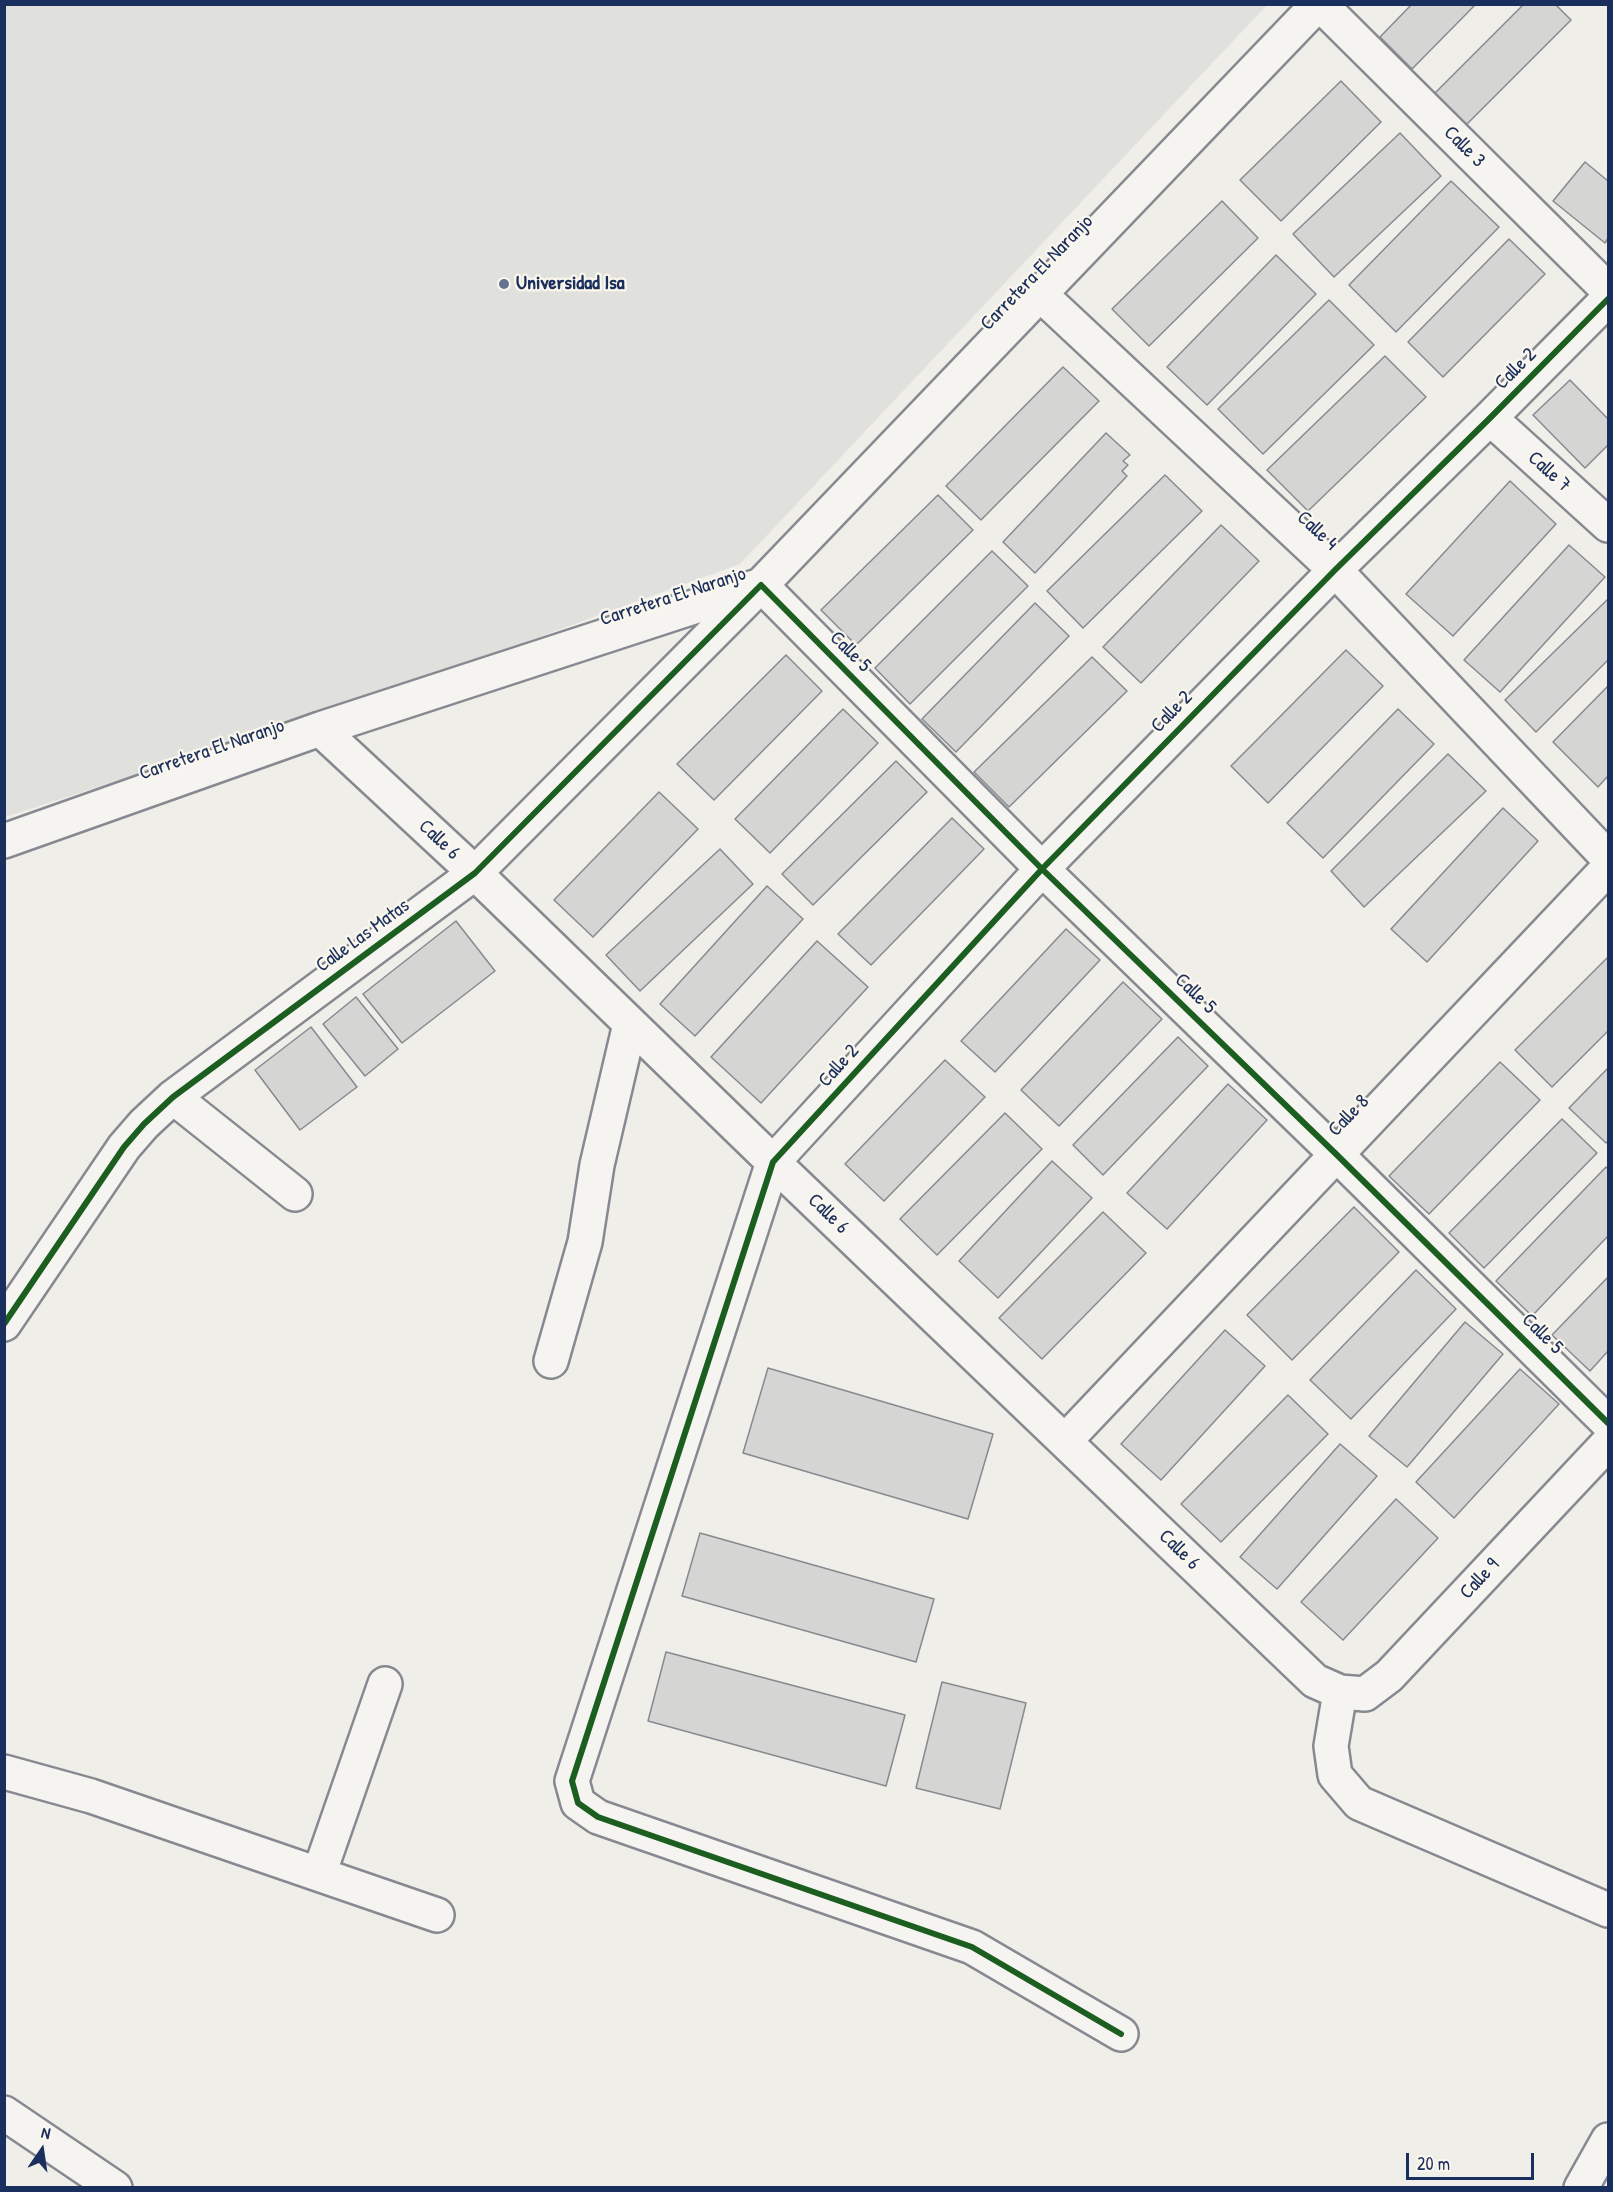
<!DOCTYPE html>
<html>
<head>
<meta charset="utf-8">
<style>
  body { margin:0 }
  #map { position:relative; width:1613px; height:2192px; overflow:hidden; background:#efeee9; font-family:"Patrick Hand",sans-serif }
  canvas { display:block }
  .frame { position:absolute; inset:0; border:6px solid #1b2f5e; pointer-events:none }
  .north { position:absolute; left:12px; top:2120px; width:60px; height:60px; -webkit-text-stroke:4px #fbf7ec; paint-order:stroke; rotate:13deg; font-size:16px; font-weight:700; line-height:24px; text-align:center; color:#1b2f5e }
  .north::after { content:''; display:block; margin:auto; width:21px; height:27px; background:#1b2f5e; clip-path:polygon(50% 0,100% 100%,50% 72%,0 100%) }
  .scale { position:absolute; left:1406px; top:2153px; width:128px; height:27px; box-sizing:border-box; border:3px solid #1b2f5e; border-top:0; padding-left:8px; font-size:18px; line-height:21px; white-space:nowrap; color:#1b2f5e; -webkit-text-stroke:4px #fbf7ec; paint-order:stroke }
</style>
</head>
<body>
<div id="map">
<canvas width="1613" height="2192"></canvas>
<div class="frame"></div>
<div class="north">N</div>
<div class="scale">20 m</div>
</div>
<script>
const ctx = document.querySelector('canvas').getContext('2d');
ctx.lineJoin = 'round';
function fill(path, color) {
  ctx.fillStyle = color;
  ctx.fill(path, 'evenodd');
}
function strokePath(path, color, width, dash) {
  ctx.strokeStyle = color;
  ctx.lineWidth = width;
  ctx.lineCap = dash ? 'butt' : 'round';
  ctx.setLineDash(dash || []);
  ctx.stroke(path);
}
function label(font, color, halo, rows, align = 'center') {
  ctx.font = font + ' "Patrick Hand",sans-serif';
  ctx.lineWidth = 4.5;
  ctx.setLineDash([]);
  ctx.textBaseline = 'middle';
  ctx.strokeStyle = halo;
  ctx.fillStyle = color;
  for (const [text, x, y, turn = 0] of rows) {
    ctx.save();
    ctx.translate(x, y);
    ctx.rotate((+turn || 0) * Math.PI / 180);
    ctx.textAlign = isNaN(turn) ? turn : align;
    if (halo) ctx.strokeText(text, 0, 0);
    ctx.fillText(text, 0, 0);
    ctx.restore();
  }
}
const built = new Path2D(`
  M 4,5 L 1267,5 L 740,564 L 340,709 L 5,817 Z`);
const building = new Path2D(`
  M 1412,4 L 1476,4 L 1412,69 L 1380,37 Z
  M 1524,4 L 1555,4 L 1571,20 L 1465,126 L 1433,95 Z
  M 1341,81 L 1381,122 L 1281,221 L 1240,180 Z
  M 1400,133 L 1441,176 L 1334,277 L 1293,234 Z
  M 1585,162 L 1608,181 L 1608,238 L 1605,243 L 1553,201 Z
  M 1451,181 L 1499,227 L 1396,332 L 1349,285 Z
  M 1222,201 L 1258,238 L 1149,346 L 1112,309 Z
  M 1509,239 L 1545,274 L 1443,377 L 1408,342 Z
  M 1276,255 L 1316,294 L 1207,405 L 1167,367 Z
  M 1329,300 L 1374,345 L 1263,454 L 1218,409 Z
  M 1385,356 L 1426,397 L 1308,511 L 1267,470 Z
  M 1063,367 L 1099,401 L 981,520 L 946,486 Z
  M 1570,380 L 1608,419 L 1608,445 L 1585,468 L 1533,415 Z
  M 1106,433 L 1130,455 L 1123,461 L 1128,465 L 1122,471 L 1127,476 L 1035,573 L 1003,542 Z
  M 1165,475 L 1202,511 L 1083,628 L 1047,591 Z
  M 1510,481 L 1556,524 L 1453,636 L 1406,594 Z
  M 938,495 L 973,530 L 856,645 L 821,610 Z
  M 1221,525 L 1259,561 L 1141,683 L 1103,647 Z
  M 1569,545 L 1605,577 L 1500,692 L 1464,660 Z
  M 992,551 L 1028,586 L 910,704 L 875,668 Z
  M 1608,599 L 1608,660 L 1536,732 L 1505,700 Z
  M 1035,603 L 1069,636 L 956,752 L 922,719 Z
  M 1346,650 L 1383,686 L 1268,803 L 1231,766 Z
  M 786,655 L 822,691 L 714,800 L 677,764 Z
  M 1092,657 L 1127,691 L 1009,807 L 974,772 Z
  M 1608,686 L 1608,776 L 1598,787 L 1553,742 Z
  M 843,709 L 878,743 L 770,853 L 735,819 Z
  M 1398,709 L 1434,744 L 1323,858 L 1287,823 Z
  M 1448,754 L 1486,791 L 1364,907 L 1331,871 Z
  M 896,761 L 927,792 L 813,905 L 782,874 Z
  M 659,792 L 698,829 L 593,937 L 554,900 Z
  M 1503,808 L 1538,841 L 1427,962 L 1391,929 Z
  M 952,818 L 984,849 L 871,965 L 838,934 Z
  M 720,849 L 753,884 L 640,991 L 606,955 Z
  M 767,886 L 803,919 L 695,1036 L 660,1004 Z
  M 456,921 L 495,971 L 402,1043 L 363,994 Z
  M 1066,929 L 1100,960 L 995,1072 L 961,1041 Z
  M 817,941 L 868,987 L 761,1103 L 711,1057 Z
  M 1608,957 L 1608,1031 L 1552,1087 L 1515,1050 Z
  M 1123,982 L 1162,1019 L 1059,1126 L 1021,1090 Z
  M 356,997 L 398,1049 L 365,1076 L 323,1024 Z
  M 311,1027 L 357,1087 L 300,1130 L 255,1070 Z
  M 1178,1037 L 1208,1066 L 1103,1175 L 1073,1145 Z
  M 945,1060 L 985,1097 L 884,1201 L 845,1164 Z
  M 1500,1062 L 1540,1100 L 1429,1214 L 1389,1176 Z
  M 1608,1068 L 1608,1141 L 1606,1143 L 1569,1108 Z
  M 1228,1084 L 1267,1120 L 1167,1229 L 1127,1193 Z
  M 1005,1113 L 1042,1149 L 937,1255 L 900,1219 Z
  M 1562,1119 L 1597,1153 L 1484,1268 L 1449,1233 Z
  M 1052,1161 L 1092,1198 L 998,1298 L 959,1261 Z
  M 1606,1167 L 1608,1169 L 1608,1236 L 1532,1316 L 1496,1281 Z
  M 1354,1207 L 1399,1252 L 1292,1360 L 1247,1315 Z
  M 1103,1212 L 1146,1253 L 1042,1359 L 999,1318 Z
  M 1416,1270 L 1456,1309 L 1351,1419 L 1310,1380 Z
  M 1608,1277 L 1608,1351 L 1590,1371 L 1552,1335 Z
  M 1465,1322 L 1503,1354 L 1407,1467 L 1369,1436 Z
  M 1225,1330 L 1265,1366 L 1161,1480 L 1121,1444 Z
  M 768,1368 L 993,1434 L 968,1519 L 743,1453 Z
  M 1520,1369 L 1559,1404 L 1454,1518 L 1416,1482 Z
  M 1288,1395 L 1328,1434 L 1221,1542 L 1181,1504 Z
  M 1340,1444 L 1377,1476 L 1277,1589 L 1240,1557 Z
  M 1396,1499 L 1438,1538 L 1343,1640 L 1301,1602 Z
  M 700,1533 L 934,1599 L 916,1662 L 682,1596 Z
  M 666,1652 L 905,1715 L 886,1786 L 648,1721 Z
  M 942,1682 L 1026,1703 L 1000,1809 L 916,1788 Z`);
const minor = new Path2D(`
  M 1320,4 L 1608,290
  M 1040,294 L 1335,570 L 1608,858
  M 1490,418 L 1608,525
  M 320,729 L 475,873 L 773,1162 L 1315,1681 L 1340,1692 L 1365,1694 L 1389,1676 L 1608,1443
  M 4,841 L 320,729 L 761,585 L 1318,4
  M 173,1097 L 295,1194
  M 4,1324 L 124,1147 L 144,1124 L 173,1097 L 475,873 L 761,585 L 1042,869 L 1336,1154 L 1608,1423
  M 551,1361 L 585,1242 L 597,1165 L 630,1024
  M 1065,1441 L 1608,868
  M 1340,1692 L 1331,1746 L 1335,1775 L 1359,1803 L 1608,1910
  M 4,1772 L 91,1796 L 437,1915
  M 319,1874 L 385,1684
  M 1121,2034 L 972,1947 L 598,1817 L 578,1803 L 572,1781 L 773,1162 L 1042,869 L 1335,570 L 1490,418 L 1608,299
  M 4,2113 L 115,2188
  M 1581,2188 L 1608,2140`);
const cycleway = new Path2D(`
  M 4,1324 L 124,1147 L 144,1124 L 173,1097 L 475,873 L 761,585 L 1042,869 L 1336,1154 L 1608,1423
  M 1121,2034 L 972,1947 L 598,1817 L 578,1803 L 572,1781 L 773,1162 L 1042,869 L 1335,570 L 1490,418 L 1608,299`);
const markers = [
  [504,284,6,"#65728f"]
];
const streetNames = [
  ["Calle 3",1464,147,45],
  ["Carretera El Naranjo",1037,273,-46],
  ["Calle 2",1516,369,-45],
  ["Calle 7",1549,472,42],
  ["Calle 4",1317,531,43],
  ["Carretera El Naranjo",673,597,-18],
  ["Calle 5",850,652,45],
  ["Calle 2",1172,712,-46],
  ["Carretera El Naranjo",212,750,-19],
  ["Calle 6",439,840,43],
  ["Calle Las Matas",363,936,-36],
  ["Calle 5",1195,994,44],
  ["Calle 2",839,1066,-48],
  ["Calle 8",1349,1116,-46],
  ["Calle 6",828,1214,44],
  ["Calle 5",1542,1334,45],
  ["Calle 6",1179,1550,44],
  ["Calle 9",1480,1579,-47]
];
const poiNames = [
  ["Universidad Isa",516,284]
];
fill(built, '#e0e0dd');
fill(building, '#d5d5d4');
strokePath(building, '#868a90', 1.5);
strokePath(minor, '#868a90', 38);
strokePath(minor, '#f5f4f0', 33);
strokePath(cycleway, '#1b5e20', 6);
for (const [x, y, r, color] of markers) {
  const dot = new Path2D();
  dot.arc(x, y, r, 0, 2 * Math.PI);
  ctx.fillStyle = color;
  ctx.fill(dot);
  strokePath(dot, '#fbf7ec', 2);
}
label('20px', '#1b2f5e', '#fbf7ec', streetNames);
label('bold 20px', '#1b2f5e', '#fbf7ec', poiNames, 'left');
</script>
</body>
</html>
